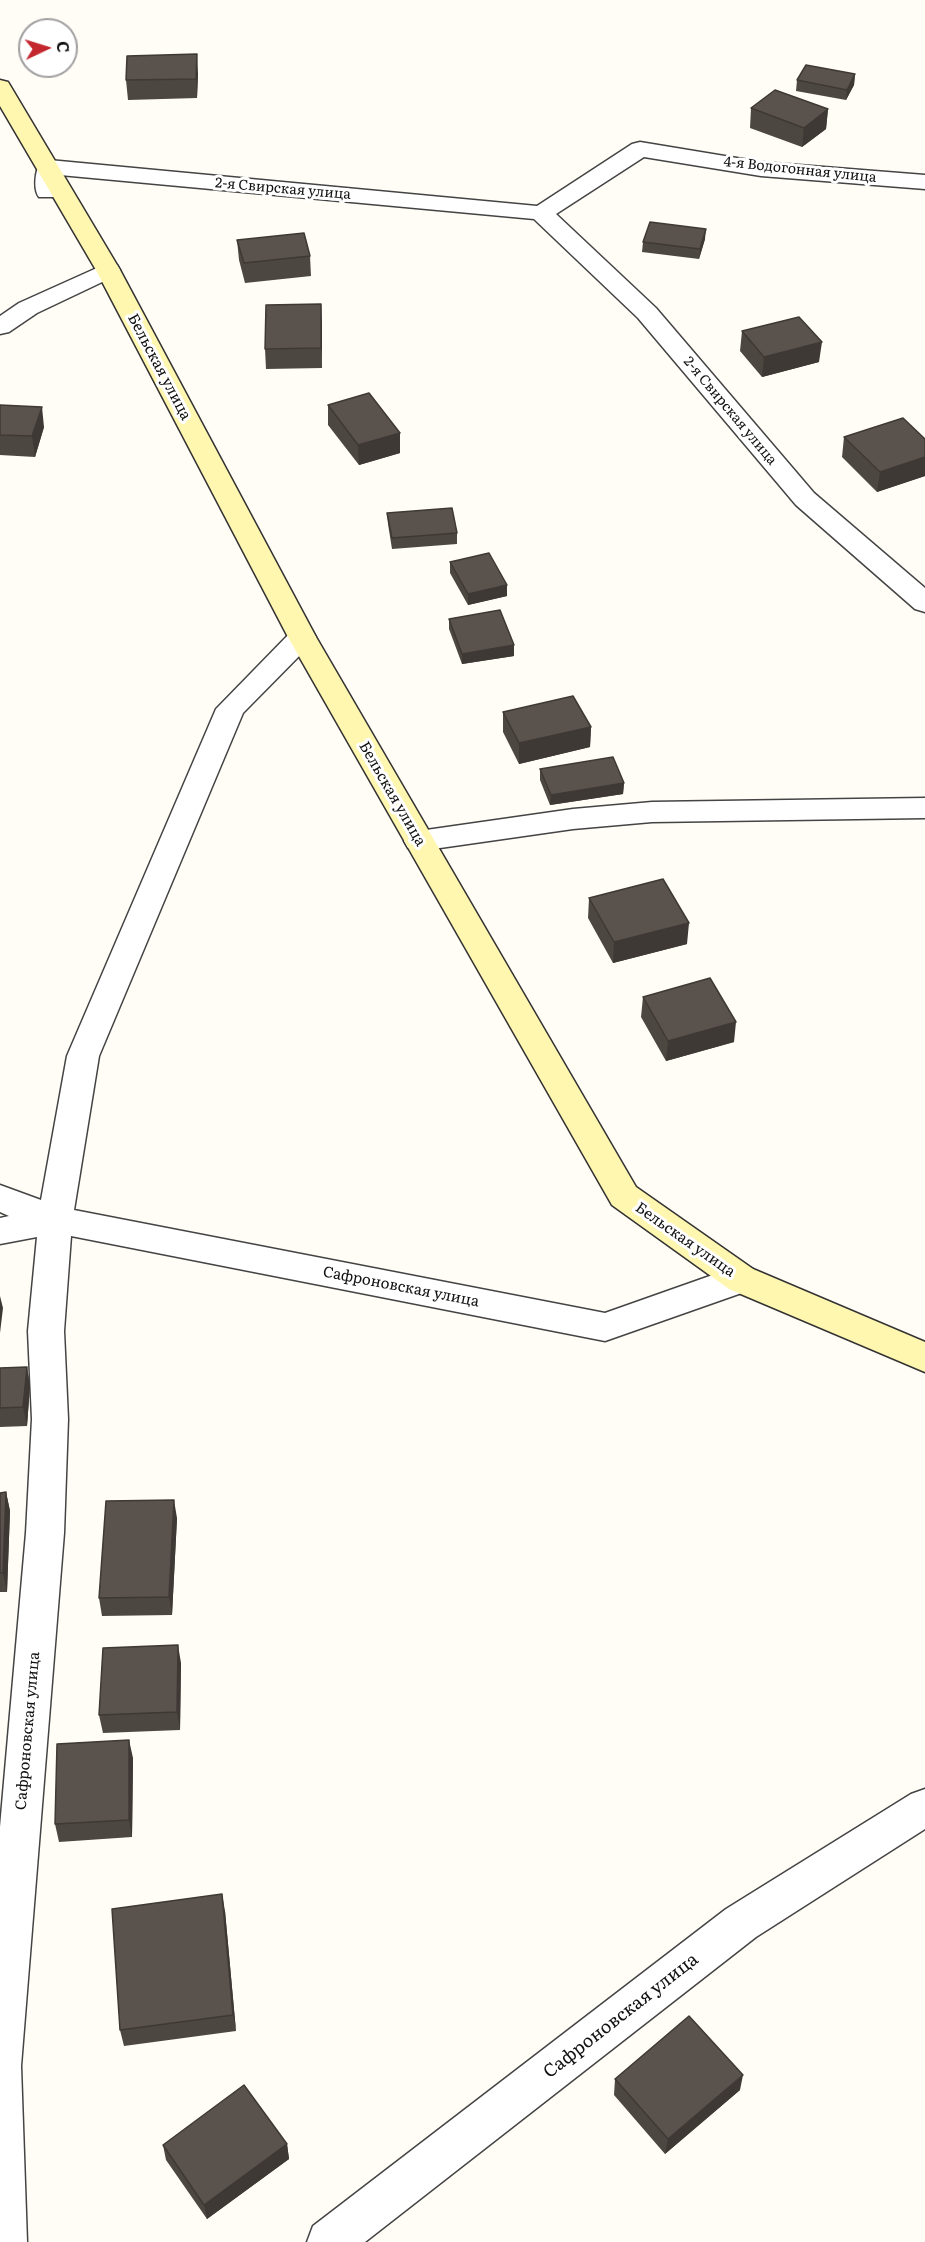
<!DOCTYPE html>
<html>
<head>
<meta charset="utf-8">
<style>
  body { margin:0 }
  #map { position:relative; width:925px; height:2242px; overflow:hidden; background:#fffdf5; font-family:Literata,serif }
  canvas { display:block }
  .north { position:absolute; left:18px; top:18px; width:60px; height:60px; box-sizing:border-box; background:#fff; border:2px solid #a0a0a0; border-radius:50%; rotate:86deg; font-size:16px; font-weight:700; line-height:24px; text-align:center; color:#111 }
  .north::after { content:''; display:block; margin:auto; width:21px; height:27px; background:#c4262e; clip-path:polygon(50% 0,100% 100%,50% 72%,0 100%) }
</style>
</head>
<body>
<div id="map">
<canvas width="925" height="2242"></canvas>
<div class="north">С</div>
</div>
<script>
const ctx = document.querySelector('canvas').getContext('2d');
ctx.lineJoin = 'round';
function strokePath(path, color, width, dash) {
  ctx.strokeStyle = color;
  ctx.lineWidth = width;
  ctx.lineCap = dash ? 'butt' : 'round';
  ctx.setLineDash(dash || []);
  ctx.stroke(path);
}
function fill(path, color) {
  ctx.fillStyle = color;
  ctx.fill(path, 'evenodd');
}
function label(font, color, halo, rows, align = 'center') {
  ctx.font = font + ' Literata,serif';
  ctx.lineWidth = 6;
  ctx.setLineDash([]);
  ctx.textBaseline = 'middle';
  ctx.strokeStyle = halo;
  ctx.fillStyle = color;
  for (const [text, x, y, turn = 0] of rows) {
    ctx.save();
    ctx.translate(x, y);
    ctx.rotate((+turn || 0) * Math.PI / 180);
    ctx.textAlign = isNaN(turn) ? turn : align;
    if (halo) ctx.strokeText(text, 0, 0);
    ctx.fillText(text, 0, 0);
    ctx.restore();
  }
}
const street = new Path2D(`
  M 640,142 L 761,162 L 925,175 L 925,189 L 761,176 L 644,157 L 556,214 L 656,308 L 814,493 L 925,588 L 925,612 L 915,609 L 796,505 L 638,318 L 534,219 L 60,175 L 59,192 L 55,197 L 39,197 C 33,189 35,170 41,162 L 49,160 L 537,206 L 632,144 Z
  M 108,263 L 117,265 L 120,270 L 117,275 L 37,313 L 9,332 L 0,334 L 0,316 L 19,303 Z
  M 302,628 L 312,631 L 316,637 L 312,643 L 243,713 L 99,1056 L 74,1210 L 605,1313 L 741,1265 L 753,1269 L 758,1279 L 753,1289 L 605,1341 L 71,1236 L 64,1331 L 68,1419 L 64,1533 L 21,2066 L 27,2242 L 0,2242 L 0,1827 L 26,1533 L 32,1419 L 28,1331 L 37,1237 L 0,1244 L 0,1218 L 9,1216 L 0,1212 L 0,1185 L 41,1200 L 67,1056 L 216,709 L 292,631 Z
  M 925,798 L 925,818 L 652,822 L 573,829 L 419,851 L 408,848 L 404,841 L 408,834 L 419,831 L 573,809 L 652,802 Z
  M 925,1789 L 925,1829 L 756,1937 L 365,2242 L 307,2242 L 313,2226 L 726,1909 L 911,1794 Z`);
const secondary = new Path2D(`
  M 0,80 L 8,82 L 11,87 L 120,270 L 316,637 L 636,1187 L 753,1269 L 925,1342 L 925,1372 L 729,1289 L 612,1205 L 288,637 L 96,270 L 0,106 Z`);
const wall = new Path2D(`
  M 198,73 L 197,98 L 128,100 L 126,80 Z
  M 855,74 L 854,85 L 846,100 L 796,91 L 797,80 Z
  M 751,108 L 828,109 L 826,129 L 802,147 L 750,128 Z
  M 705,239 L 699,259 L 642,252 L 643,242 Z
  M 237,240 L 310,256 L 311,276 L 245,283 L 239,260 Z
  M 321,304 L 322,368 L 266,369 L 265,349 Z
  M 742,331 L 819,362 L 762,377 L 740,351 Z
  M 0,405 L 44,427 L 35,457 L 0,455 Z
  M 328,405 L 400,453 L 359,465 L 328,425 Z
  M 844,437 L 925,439 L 925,476 L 877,492 L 842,457 Z
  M 387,513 L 457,533 L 457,544 L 392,549 L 388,524 Z
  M 450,562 L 507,596 L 468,605 L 450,573 Z
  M 449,619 L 514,656 L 462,664 L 449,629 Z
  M 503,712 L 591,727 L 590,747 L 519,764 L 503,732 Z
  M 540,769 L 624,783 L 623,794 L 550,805 L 540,780 Z
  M 589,898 L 687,944 L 613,963 L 588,918 Z
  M 643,997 L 734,1042 L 666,1061 L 641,1017 Z
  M 27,1367 L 30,1386 L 27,1426 L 0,1427 L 0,1368 Z
  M 6,1492 L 10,1511 L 7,1592 L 0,1592 L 0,1493 Z
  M 177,1518 L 172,1615 L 102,1616 L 99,1598 Z
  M 181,1663 L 180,1730 L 103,1733 L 99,1715 Z
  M 133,1758 L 132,1837 L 59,1842 L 55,1824 Z
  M 225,1911 L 236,2031 L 124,2046 L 120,2030 Z
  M 615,2079 L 740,2090 L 665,2154 L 614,2095 Z
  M 287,2144 L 289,2159 L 207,2219 L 166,2160 L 163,2145 Z`);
const shadedWall = new Path2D(`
  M 197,54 L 198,73 L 197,98 L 196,79 Z
  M 855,74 L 854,85 L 846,100 L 847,90 Z
  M 828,109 L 826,129 L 802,147 L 804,128 Z
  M 706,229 L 705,239 L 699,259 L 700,249 Z
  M 321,304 L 322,324 L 322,368 L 321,348 Z
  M 822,342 L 819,362 L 762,377 L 764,357 Z
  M 42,407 L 44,427 L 35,457 L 32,436 Z
  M 400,433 L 400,453 L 359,465 L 358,445 Z
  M 925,457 L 925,476 L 877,492 L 880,472 Z
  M 507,585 L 507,596 L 468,605 L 468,594 Z
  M 514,645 L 514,656 L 462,664 L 462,654 Z
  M 591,727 L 590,747 L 519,764 L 519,743 Z
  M 624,783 L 623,794 L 550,805 L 551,795 Z
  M 689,923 L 687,944 L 613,963 L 614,942 Z
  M 736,1022 L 734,1042 L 666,1061 L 668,1041 Z
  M 0,1296 L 3,1308 L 0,1333 Z
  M 27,1367 L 30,1386 L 27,1426 L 23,1407 Z
  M 6,1492 L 10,1511 L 7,1592 L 3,1573 Z
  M 174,1500 L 177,1518 L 172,1615 L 169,1597 Z
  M 178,1645 L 181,1663 L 180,1730 L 177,1712 Z
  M 129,1740 L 133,1758 L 132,1837 L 129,1820 Z
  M 222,1894 L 225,1911 L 236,2031 L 233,2015 Z
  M 743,2075 L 740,2090 L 665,2154 L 668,2139 Z
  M 287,2144 L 289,2159 L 207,2219 L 204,2205 Z`);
const building = new Path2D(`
  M 197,54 L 196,79 L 126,80 L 127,56 Z
  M 806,65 L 855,74 L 847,90 L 797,80 Z
  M 775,90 L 828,109 L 804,128 L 751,108 Z
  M 650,222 L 706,229 L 700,249 L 643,242 Z
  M 304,233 L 310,256 L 244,263 L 237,240 Z
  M 321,304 L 321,348 L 265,349 L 266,305 Z
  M 799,317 L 822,342 L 764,357 L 742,331 Z
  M 369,393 L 400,433 L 358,445 L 328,405 Z
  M 0,405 L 42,407 L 32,436 L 0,435 Z
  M 903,418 L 925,439 L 925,457 L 880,472 L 844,437 Z
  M 452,508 L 457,533 L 392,538 L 387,513 Z
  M 489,553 L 507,585 L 468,594 L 450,562 Z
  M 500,610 L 514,645 L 462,654 L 449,619 Z
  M 573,696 L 591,727 L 519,743 L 503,712 Z
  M 613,757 L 624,783 L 551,795 L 540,769 Z
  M 663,879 L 689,923 L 614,942 L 589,898 Z
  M 710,978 L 736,1022 L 668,1041 L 643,997 Z
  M 27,1367 L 23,1407 L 0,1408 L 0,1368 Z
  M 6,1492 L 3,1573 L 0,1573 L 0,1493 Z
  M 174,1500 L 169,1597 L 99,1598 L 106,1501 Z
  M 178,1645 L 177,1712 L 99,1715 L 103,1648 Z
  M 129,1740 L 129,1820 L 55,1824 L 57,1744 Z
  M 222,1894 L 233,2015 L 120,2030 L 112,1909 Z
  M 689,2016 L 743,2075 L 668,2139 L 615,2079 Z
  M 244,2085 L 287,2144 L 204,2205 L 163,2145 Z`);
const farStreetnames = [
  ["4-я Водогонная улица",800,170,6],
  ["2-я Свирская улица",283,189,5],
  ["2-я Свирская улица",730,411,50]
];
const streetNames = [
  ["Бельская улица",159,367,62],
  ["Бельская улица",392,794,60],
  ["Бельская улица",685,1240,35],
  ["Сафроновская улица",401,1287,11],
  ["Сафроновская улица",28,1731,-85]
];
const nearStreetnames = [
  ["Сафроновская улица",621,2016,-38]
];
strokePath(street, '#444', 3);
strokePath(secondary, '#333', 3);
fill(street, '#fff');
fill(secondary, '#fff6b0');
fill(wall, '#4d4742');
fill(shadedWall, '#3f3936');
fill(building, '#5a524d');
strokePath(building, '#3f3936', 1.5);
label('14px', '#111', '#fff', farStreetnames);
label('15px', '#111', '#fff', streetNames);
label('18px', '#111', '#fff', nearStreetnames);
</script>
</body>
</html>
